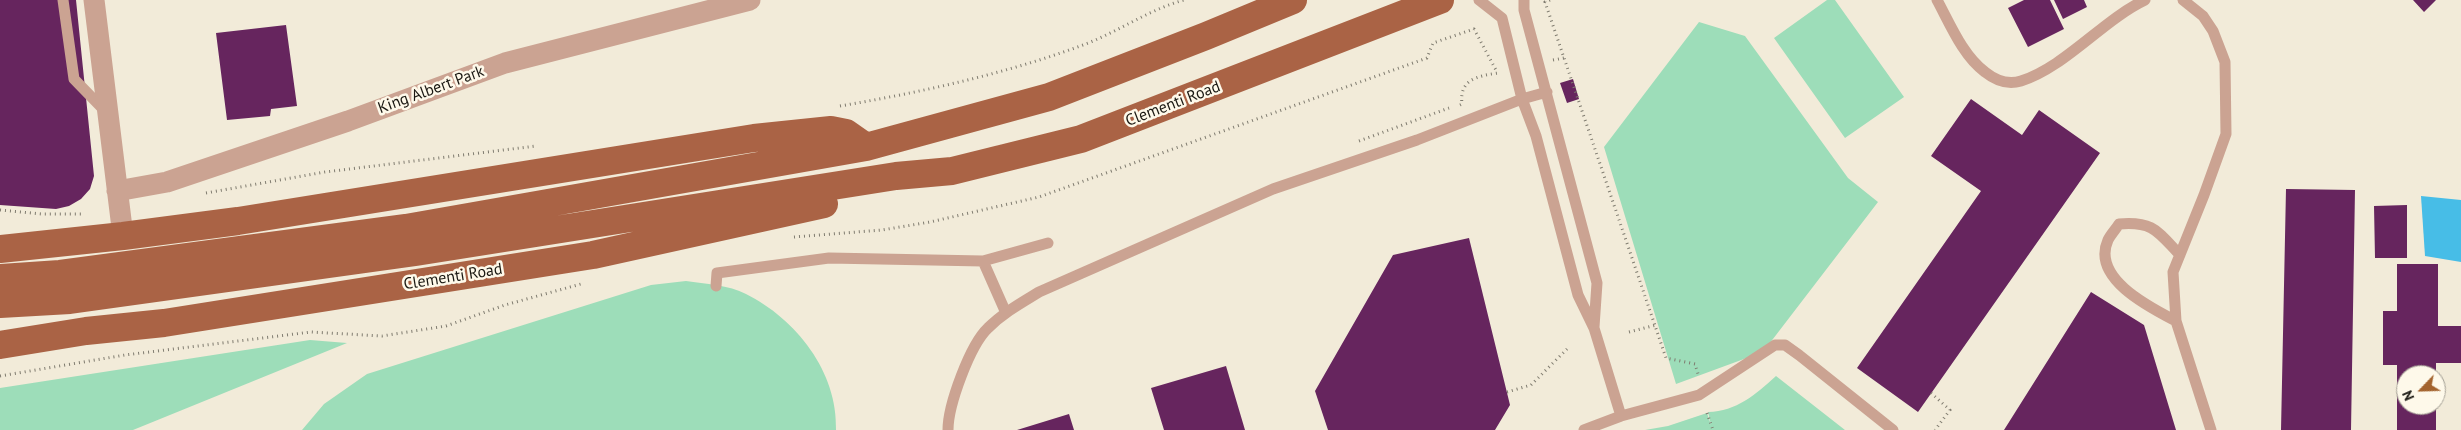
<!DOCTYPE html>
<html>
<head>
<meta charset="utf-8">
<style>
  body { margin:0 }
  #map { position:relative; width:2461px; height:430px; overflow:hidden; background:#f2ebd9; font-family:"PT Sans",sans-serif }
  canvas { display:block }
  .north { position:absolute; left:2396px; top:365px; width:50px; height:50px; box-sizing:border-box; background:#fef9ea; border:1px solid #a39f94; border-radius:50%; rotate:246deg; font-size:14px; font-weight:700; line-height:20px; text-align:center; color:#1a1812 }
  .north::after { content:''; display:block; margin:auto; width:18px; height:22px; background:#a3632d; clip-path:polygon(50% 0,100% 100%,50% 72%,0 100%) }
</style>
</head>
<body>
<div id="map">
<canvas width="2461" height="430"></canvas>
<div class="north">N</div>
</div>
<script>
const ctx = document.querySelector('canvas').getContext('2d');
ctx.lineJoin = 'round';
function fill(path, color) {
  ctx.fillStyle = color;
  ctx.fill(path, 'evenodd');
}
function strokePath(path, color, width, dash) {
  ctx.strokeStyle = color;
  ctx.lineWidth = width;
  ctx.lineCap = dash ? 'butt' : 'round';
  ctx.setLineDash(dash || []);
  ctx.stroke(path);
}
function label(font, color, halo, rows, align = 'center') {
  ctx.font = font + ' "PT Sans",sans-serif';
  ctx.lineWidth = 5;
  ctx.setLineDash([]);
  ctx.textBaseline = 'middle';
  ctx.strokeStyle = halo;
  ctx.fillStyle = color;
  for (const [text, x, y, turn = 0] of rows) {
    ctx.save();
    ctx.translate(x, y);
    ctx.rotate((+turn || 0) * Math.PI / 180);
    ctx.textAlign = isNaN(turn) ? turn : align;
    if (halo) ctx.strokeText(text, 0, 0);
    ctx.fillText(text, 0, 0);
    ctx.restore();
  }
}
const green = new Path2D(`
  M 1827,0 L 1835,0 L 1904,97 L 1845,138 L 1774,38 Z
  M 1699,22 L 1745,36 L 1848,178 L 1878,202 L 1763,352 L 1676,384 L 1604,147 Z
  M 686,281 C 705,284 729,285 746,294 C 796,319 838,372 836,430 L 302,430 L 324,404 L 367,374 L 651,285 Z
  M 310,340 L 347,343 L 133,430 L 0,430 L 0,388 Z
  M 1776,376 L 1845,430 L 1645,430 L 1668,426 L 1707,413 L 1711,425 L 1708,412 C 1737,411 1755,395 1776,376 Z`);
const water = new Path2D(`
  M 2421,196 L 2461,200 L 2461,262 L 2425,256 Z`);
const building = new Path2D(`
  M 0,0 L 76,0 L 94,176 L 90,189 L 81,199 L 69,206 L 56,209 L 0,205 Z
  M 2024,0 L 2050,0 L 2064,29 L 2028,47 L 2008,8 Z
  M 2054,0 L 2084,0 L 2087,7 L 2063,19 Z
  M 2413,0 L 2436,0 L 2424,12 Z
  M 286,25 L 297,106 L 271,109 L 270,116 L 227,120 L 216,33 Z
  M 1573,79 L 1579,99 L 1567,103 L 1560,83 Z
  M 1971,99 L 2022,135 L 2039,110 L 2100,153 L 1918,412 L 1857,368 L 1981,191 L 1931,156 Z
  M 2286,189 L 2355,190 L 2351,430 L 2281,430 Z
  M 2407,205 L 2407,258 L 2375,258 L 2374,206 Z
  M 1469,238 L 1510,405 L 1495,430 L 1328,430 L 1315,391 L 1393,255 Z
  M 2397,264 L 2438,264 L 2438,326 L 2461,326 L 2461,363 L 2436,363 L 2436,375 L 2406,375 L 2406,405 L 2436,405 L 2436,430 L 2397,430 L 2397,365 L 2383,365 L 2383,311 L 2397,311 Z
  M 2091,292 L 2144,325 L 2176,430 L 2004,430 Z
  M 1226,366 L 1245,430 L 1164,430 L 1151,388 Z
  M 1069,414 L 1074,430 L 1017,430 Z`);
const path = new Path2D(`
  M 1550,0 L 1545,2 L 1666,358 L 1695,364 L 1699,377
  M 1553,60 L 1564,58
  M 1460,105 L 1462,104 C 1459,79 1478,76 1498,73
  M 840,106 C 922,92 1005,74 1083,45 C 1118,32 1148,10 1184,0
  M 1359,141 L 1449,108
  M 206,193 L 325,172 L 536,146
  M 0,210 L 42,214 L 84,214
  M 794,237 L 882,230 L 930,222 L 1039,197 L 1427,58 L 1433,43 L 1474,29 L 1497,72
  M 1629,332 L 1656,325
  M 0,376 L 125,355 L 311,332 L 382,336 L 446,326 L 505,305 L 581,284
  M 1507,392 L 1531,385 L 1567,349
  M 1931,393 L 1950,410 L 1935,430
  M 1707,413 L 1713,430`);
const lane = new Path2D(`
  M 63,0 L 74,79 L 105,111
  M 1479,0 L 1502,18 L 1522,99 L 1536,136 L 1578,295 L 1594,328 L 1621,416
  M 1524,0 L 1524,10 L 1597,283 L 1594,327
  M 1937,0 C 1950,24 1963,56 1985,72 C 1995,80 2008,85 2021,81 C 2065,67 2103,20 2145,0
  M 2183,0 L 2203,16 L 2213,31 L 2225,62 L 2226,134 L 2204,195 L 2173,272 L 2176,321 L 2211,430
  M 983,261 L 1006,313
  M 716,286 L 717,273 L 829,258 L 983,261 L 1048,243
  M 2176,321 C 2149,307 2091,278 2108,240 C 2111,234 2116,229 2119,224 C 2154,221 2158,232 2180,255
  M 948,430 C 948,405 970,345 988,328 C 1003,313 1021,303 1039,292 L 1273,189 L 1417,140 L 1522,99 L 1547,92
  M 1584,430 L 1621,416 L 1699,395 L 1775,345 L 1785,345 L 1799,355 L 1893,430`);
const street = new Path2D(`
  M 94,0 L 123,236
  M 117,191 L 167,182 L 348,121 L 505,63 L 750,0`);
const primary = new Path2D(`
  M 0,249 L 123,236 L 238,221 L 754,138 L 831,130 L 846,133 L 866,147
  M 0,278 L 60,274 L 406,228 L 866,147 L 1049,97 L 1206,36 L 1293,0
  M 0,304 L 70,300 L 416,252 L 896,176 L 952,171 L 1081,139 L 1440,0
  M 0,345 L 86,331 L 164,323 L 593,255 L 824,204`);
const streetNames = [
  ["King Albert Park",431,90,-20],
  ["Clementi Road",1173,104,-21],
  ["Clementi Road",453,277,-9]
];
fill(green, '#9dddb9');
fill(water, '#47bde7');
fill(building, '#66255e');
strokePath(path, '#7f7b6f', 3, [1, 4]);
strokePath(lane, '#cba392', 11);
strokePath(street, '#cba392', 21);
strokePath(primary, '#aa6345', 28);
label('16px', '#1a1812', '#fef9ea', streetNames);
</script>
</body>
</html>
